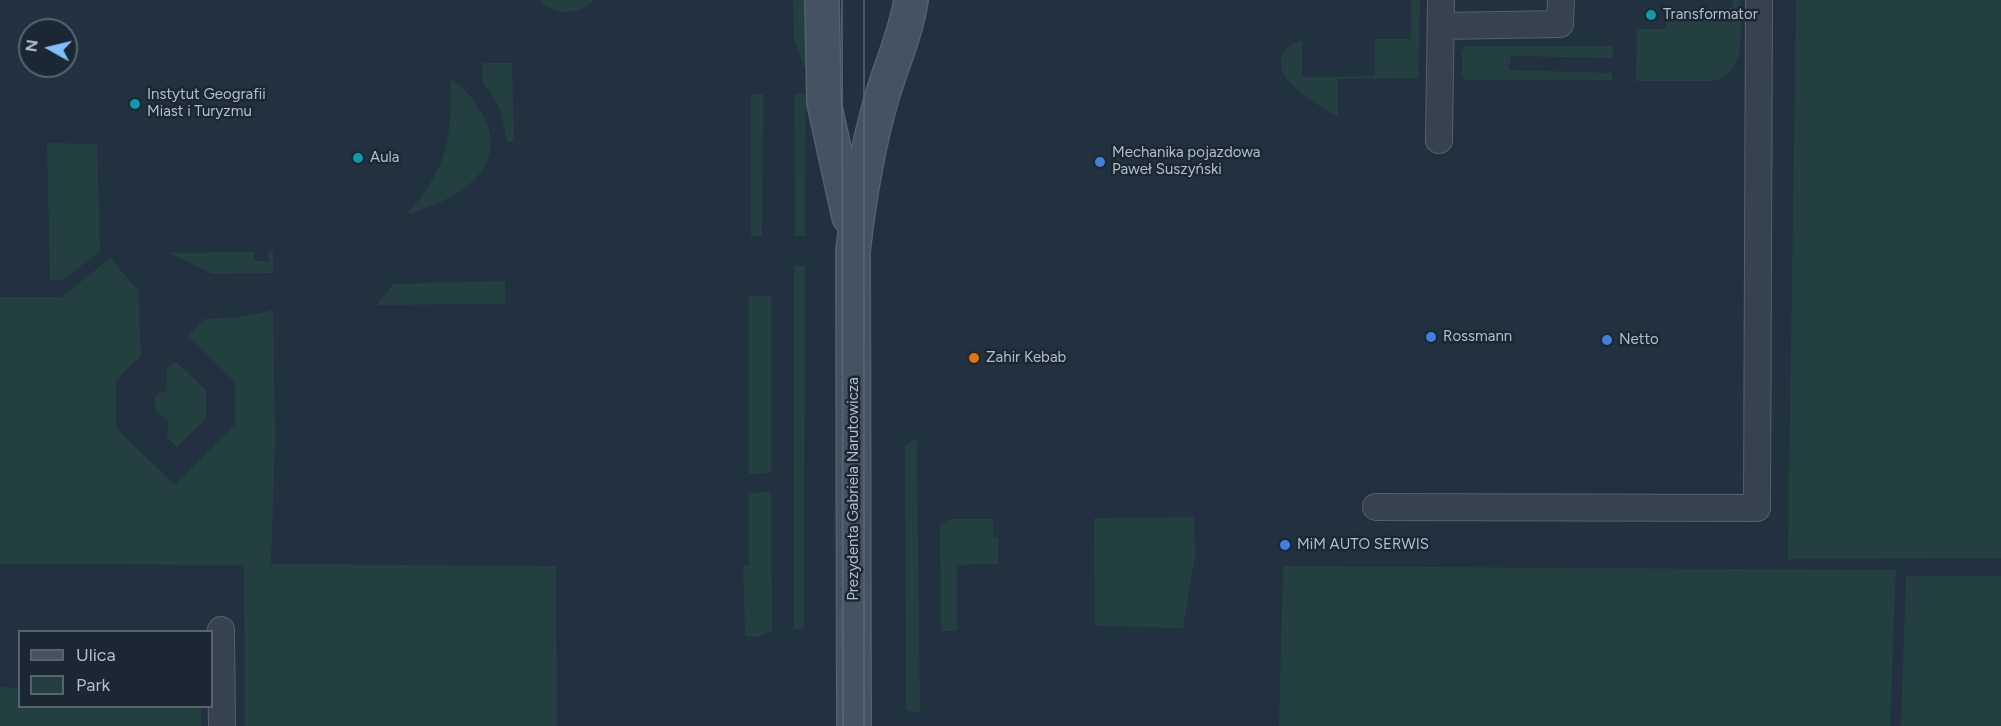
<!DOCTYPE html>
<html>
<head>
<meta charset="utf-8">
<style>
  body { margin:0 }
  #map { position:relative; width:2001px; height:726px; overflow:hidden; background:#22313f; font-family:Figtree,sans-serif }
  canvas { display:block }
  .legend { position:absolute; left:18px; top:630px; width:195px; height:78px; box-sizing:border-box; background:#1b2833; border:2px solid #57646f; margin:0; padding:8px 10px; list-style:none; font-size:18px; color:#b2bdca }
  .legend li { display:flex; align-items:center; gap:12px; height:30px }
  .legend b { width:30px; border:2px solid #57646f }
  .north { position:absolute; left:18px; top:18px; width:60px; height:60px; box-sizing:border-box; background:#1b2833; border:2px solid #57646f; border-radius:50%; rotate:278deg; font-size:16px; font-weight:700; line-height:24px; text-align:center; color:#b2bdca }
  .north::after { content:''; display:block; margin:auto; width:21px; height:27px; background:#81bfff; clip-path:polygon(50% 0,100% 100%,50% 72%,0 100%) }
</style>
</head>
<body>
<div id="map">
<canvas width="2001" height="726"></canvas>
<ul class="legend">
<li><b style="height:8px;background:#445262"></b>Ulica</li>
<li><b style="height:16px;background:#243f40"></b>Park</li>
</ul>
<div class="north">N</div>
</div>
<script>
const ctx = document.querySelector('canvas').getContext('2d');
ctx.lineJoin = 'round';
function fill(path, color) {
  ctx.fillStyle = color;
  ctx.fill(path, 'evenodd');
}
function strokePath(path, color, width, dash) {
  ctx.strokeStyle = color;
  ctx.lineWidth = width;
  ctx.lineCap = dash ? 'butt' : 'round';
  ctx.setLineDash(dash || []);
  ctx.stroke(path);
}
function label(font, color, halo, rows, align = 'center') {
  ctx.font = font + ' Figtree,sans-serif';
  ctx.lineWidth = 5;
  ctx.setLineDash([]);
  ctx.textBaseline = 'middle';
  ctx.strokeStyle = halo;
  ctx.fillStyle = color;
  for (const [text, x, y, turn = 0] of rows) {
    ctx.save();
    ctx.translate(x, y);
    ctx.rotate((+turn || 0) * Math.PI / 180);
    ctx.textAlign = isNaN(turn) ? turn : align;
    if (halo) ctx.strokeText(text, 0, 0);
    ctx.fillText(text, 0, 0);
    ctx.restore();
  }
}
const green = new Path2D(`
  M 540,0 L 594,0 C 580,15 554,17 540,0 Z
  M 793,0 L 805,0 L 805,69 L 794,40 Z
  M 1411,0 L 1420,0 L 1418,78 L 1338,79 L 1338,117 C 1322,107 1269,80 1283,54 C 1287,46 1294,43 1302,41 L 1302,77 L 1375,76 L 1375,39 L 1411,39 Z
  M 1733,0 L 1740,0 C 1740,29 1749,71 1714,81 L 1636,81 L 1637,29 L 1666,29 L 1666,8 L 1732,8 Z
  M 1796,0 L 2001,0 L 2001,558 L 1788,559 Z
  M 1466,46 L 1613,46 L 1613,58 L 1511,56 L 1509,70 L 1612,73 L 1612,80 L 1465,80 L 1462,74 L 1462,51 Z
  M 483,63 L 512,63 L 514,142 L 507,142 C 504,130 503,116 498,105 C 489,85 478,88 483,63 Z
  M 450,79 C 464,86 473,99 481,112 C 515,169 453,202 407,214 C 448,167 452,139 450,79 Z
  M 751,94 L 763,94 L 762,236 L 751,236 Z
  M 794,94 L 806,94 L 805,236 L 795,236 Z
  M 47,143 L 97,144 L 100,251 L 63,280 L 50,280 Z
  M 268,251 L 273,251 L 273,273 L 212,274 L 170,253 L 254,252 L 254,261 L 269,261 Z
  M 110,258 L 138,290 L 141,356 L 116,380 L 116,428 L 175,485 L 235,424 L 235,382 L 188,336 L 204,319 L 241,317 L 273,310 L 275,439 L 271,564 L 556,566 L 557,726 L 245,726 L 244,565 L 0,564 L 0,297 L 62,297 Z
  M 794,266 L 805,266 L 804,629 L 794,629 Z
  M 505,281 L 505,304 L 377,305 L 393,284 Z
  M 749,296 L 771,296 L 771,473 L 749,474 Z
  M 176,362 L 206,390 L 206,419 L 177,447 L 167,438 L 168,421 L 155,410 L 155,396 L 167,390 L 167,369 Z
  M 917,439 L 920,712 L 906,711 L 905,445 Z
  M 771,492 L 772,631 L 758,637 L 745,636 L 743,565 L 749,565 L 749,493 Z
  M 1194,517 L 1195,556 L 1183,628 L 1095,626 L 1094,518 Z
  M 949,519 L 993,519 L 993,537 L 998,537 L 998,564 L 957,565 L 957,631 L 941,631 L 940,525 Z
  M 1283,566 L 1896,570 L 1890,726 L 1279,726 Z
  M 1906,576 L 2001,576 L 2001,726 L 1901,726 Z
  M 0,687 L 19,688 L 20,706 L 201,707 L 201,726 L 0,726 Z`);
const lane = new Path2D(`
  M 1441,26 L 1560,24 L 1561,0
  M 1439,140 L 1441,0
  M 1376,507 L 1757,508 L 1759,0
  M 221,630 L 222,726`);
const secondary = new Path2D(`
  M 822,0 L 824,103 L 849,217
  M 854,726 L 853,251 C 859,199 867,148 882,97 C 891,65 906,34 911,0`);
const tram = new Path2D(`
  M 842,0 L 843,726
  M 864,0 L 864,726`);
const markers = [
  [1651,15,6,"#0f9aa8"],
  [135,104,6,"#0f9aa8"],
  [358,158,6,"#0f9aa8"],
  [1100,162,6,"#3f7fe0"],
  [1431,337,6,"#3f7fe0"],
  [1607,340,6,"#3f7fe0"],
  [974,358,6,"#e8710a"],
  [1285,545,6,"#3f7fe0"]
];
const poiNames = [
  ["Transformator",1663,15],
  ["Instytut Geografii",147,95],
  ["Miast i Turyzmu",147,112],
  ["Mechanika pojazdowa",1112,153],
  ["Paweł Suszyński",1112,170],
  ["Aula",370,158],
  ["Rossmann",1443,337],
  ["Netto",1619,340],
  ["Zahir Kebab",986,358],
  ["MiM AUTO SERWIS",1297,545]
];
const streetNames = [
  ["Prezydenta Gabriela Narutowicza",854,489,-90]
];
fill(green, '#243f40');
strokePath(lane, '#54606c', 28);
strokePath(secondary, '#54606c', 36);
strokePath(lane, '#36434e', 26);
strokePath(secondary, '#445262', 33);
strokePath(tram, '#586776', 1.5);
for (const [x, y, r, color] of markers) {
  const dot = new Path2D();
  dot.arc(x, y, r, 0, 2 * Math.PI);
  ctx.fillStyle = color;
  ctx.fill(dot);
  strokePath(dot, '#1b2833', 2);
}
label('15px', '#b2bdca', '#1b2833', poiNames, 'left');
label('15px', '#b2bdca', '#1b2833', streetNames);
</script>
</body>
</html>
